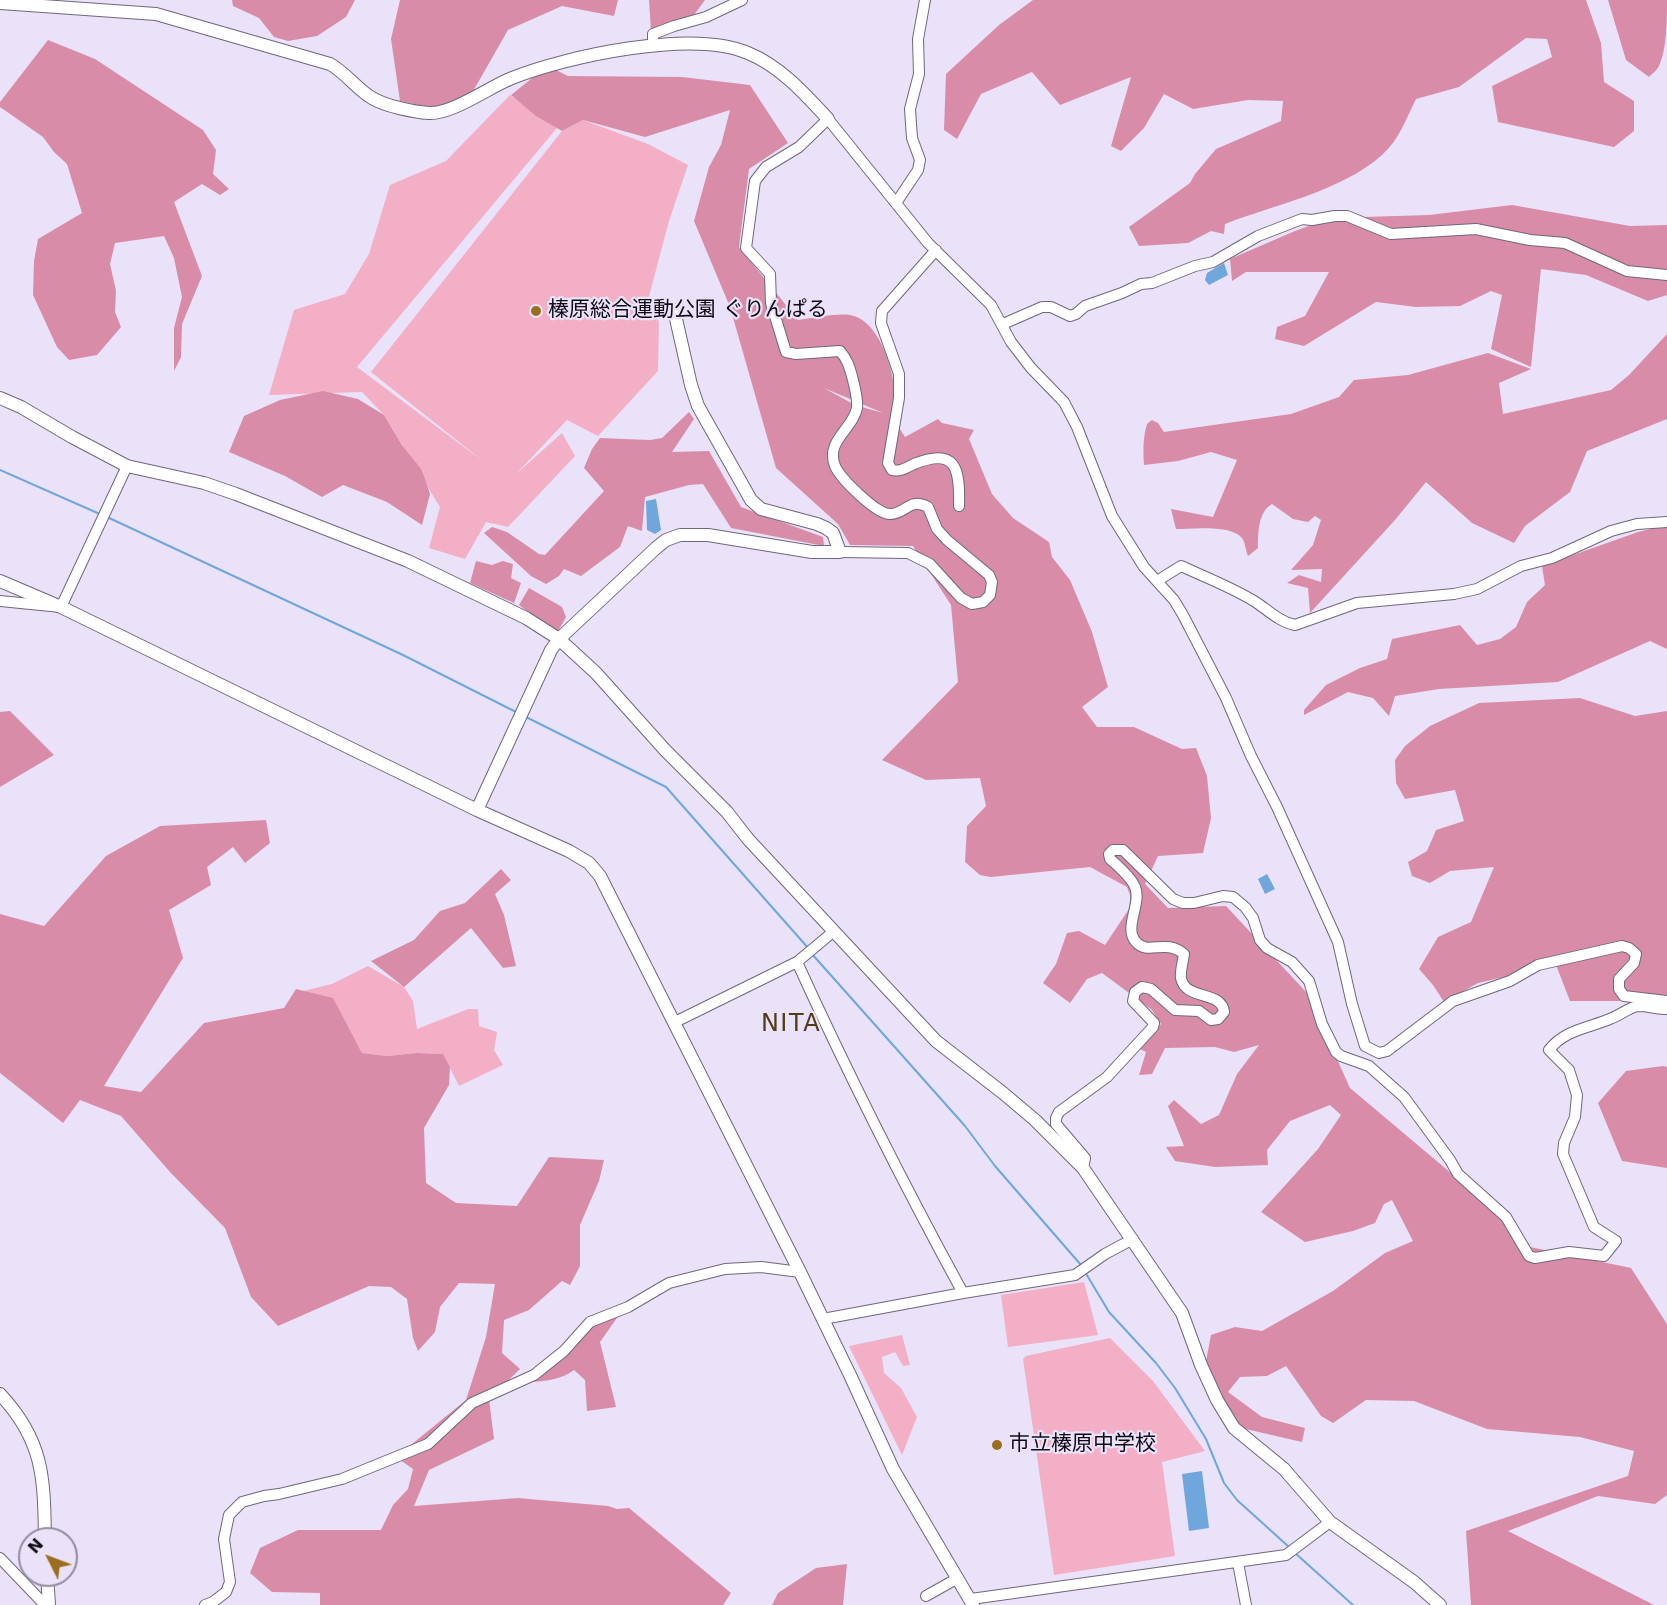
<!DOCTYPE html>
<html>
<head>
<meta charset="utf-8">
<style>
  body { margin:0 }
  #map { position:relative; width:1667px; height:1605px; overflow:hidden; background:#eae2f8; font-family:"DejaVu Sans",sans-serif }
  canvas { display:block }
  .north { position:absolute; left:18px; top:1527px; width:60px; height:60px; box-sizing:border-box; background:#eae2f8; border:2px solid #928c9c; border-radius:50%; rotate:312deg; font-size:16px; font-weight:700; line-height:24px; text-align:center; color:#0e0b13 }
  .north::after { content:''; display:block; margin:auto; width:21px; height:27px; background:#9a6e1d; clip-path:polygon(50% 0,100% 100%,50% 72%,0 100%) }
</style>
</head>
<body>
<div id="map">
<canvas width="1667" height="1605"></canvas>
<div class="north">N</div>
</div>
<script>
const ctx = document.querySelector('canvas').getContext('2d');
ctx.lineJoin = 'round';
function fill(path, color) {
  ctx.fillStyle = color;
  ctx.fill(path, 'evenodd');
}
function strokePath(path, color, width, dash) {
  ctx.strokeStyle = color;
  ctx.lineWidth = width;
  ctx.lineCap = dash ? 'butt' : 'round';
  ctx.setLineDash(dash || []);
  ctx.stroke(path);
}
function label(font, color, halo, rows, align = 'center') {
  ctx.font = font + ' "DejaVu Sans","Noto Sans JP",sans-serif';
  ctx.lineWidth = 4.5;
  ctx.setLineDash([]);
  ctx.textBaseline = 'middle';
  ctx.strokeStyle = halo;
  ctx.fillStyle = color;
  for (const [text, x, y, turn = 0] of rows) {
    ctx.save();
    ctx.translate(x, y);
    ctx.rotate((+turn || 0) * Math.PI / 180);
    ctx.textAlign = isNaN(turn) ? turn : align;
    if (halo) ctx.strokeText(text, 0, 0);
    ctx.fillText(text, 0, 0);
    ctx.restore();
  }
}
const green = new Path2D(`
  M 510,95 L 557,128 L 357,367 L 484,462 L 371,372 L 562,131 L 583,120 L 648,144 L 688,165 L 669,221 L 648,300 L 659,322 L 658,371 L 598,436 L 567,420 L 516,474 L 562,433 L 575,456 L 508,527 L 486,522 L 465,559 L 429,548 L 440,507 L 384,415 L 362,392 L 269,395 L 294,310 L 345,294 L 369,254 L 390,185 L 446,161 Z
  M 368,966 L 404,987 L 413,1001 L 417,1029 L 468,1009 L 478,1009 L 479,1026 L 497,1032 L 494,1050 L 503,1065 L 459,1086 L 443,1054 L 417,1053 L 387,1056 L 362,1053 L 333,999 L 303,991 L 332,984 Z
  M 1084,1282 L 1098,1335 L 1008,1347 L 1001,1295 Z
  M 902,1335 L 910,1365 L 903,1366 L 895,1352 L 882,1357 L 884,1373 L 901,1388 L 917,1417 L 902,1455 L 849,1346 Z
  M 1110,1338 L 1153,1381 L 1205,1451 L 1162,1462 L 1175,1556 L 1054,1575 L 1023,1359 L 1026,1356 Z`);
const forest = new Path2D(`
  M 232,0 L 355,0 L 346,17 L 317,36 L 288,41 L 274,37 L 259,18 L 233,6 Z
  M 400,0 L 618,0 L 614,16 L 562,6 L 508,30 L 472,93 L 434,108 L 400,101 L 391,39 Z
  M 649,0 L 705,0 L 694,15 L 651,31 Z
  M 1033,0 L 1586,0 L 1601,43 L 1604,82 L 1634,101 L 1634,131 L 1614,147 L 1498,122 L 1492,86 L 1552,57 L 1547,39 L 1526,38 L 1459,87 L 1416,99 C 1406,119 1399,140 1382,155 C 1340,192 1276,204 1225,224 L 1224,234 L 1211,231 L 1188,243 L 1139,246 L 1129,227 L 1190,183 L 1195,174 L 1216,149 L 1281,121 L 1283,101 L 1248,100 L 1193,109 L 1164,94 L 1144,128 L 1121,151 L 1111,146 L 1131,77 L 1060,105 L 1032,72 L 981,94 L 957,139 L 944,130 L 946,74 L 999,25 Z
  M 1608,0 L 1667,0 C 1667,19 1667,49 1659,66 C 1657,70 1652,74 1649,77 L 1626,60 Z
  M 48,40 L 95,59 L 203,130 L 216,150 L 213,174 L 229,189 L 220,195 L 202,184 L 174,202 L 202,276 L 182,324 L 181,357 L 174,371 L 174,328 L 182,297 L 174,258 L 164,236 L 115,243 L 110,264 L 116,291 L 115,312 L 121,327 L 97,355 L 69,360 L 57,347 L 33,295 L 34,261 L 38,239 L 82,213 L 67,164 L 54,152 L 43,137 L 0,107 L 0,102 Z
  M 554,69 L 568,76 L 682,77 L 750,85 L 788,143 L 749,169 L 739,247 L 798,320 C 812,318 838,313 850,315 C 877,319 892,364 894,387 C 895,397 893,406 891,415 L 905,437 L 938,419 L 942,423 L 974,430 L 969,439 L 992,494 L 1013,518 L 1049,542 L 1052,557 L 1070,580 L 1092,632 L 1108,687 L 1082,707 L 1097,727 L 1134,727 L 1182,749 L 1196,748 L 1207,776 L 1211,818 L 1203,853 L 1158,856 L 1145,884 L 1168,908 L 1226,906 L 1307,993 L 1350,1088 L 1464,1184 L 1530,1247 L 1631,1268 L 1667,1324 L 1667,1495 L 1655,1504 L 1598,1496 L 1508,1531 L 1654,1605 L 1471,1605 L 1466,1531 L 1628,1476 L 1634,1451 L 1580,1437 L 1487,1429 L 1414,1401 L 1366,1400 L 1333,1423 L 1321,1416 L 1286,1366 L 1267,1376 L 1240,1377 L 1228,1392 L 1262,1417 L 1305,1428 L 1302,1442 L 1237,1427 L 1206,1361 L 1211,1335 L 1235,1327 L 1262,1331 L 1333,1291 L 1385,1253 L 1413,1241 L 1392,1200 L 1384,1204 L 1375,1223 L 1353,1231 L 1305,1242 L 1261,1212 L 1318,1149 L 1341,1115 L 1330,1105 L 1290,1121 L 1267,1150 L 1268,1165 L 1215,1167 L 1175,1161 L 1166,1147 L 1184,1146 L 1168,1106 L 1174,1100 L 1201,1124 L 1219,1115 L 1237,1074 L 1259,1045 L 1234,1052 L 1215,1047 L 1165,1048 L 1152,1074 L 1139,1075 L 1146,1052 L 1138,1048 L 1161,1024 L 1152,1010 L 1102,973 L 1087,979 L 1070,1003 L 1043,983 L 1056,964 L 1067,933 L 1079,931 L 1105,945 L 1133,903 L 1127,887 L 1090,867 L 991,877 L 980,875 L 965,862 L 967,826 L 986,806 L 980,778 L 926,780 L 882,760 L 958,682 L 951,605 L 913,546 L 850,545 L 838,524 L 776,468 L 730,307 L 694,221 L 709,167 L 721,145 L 730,110 L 645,137 L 583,120 L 562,131 L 536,116 L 511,95 L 536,75 ZM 824,388 L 883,413 L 855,405 Z
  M 1512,205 L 1630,226 L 1667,225 L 1667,295 L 1648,301 L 1586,275 L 1541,269 L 1531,367 L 1491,349 L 1502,295 L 1491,291 L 1460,306 L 1416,307 L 1376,302 L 1304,346 L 1275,339 L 1277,327 L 1305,316 L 1329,272 L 1246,272 L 1232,281 L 1230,259 L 1295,231 L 1331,218 L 1429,215 Z
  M 1667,334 L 1667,419 L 1587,451 L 1570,492 L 1525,526 L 1514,543 L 1472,523 L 1426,482 L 1395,520 L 1310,613 L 1308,588 L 1287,583 L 1299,575 L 1321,582 L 1322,569 L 1291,570 L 1313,545 L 1321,520 L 1315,516 L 1308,522 L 1293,519 L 1272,504 C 1258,512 1258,533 1258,548 L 1248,556 C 1246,551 1245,542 1242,538 C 1231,524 1192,529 1176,529 L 1171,509 L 1213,517 L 1237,460 L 1211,452 L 1178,461 L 1144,465 C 1143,451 1143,437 1147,424 L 1152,420 L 1158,423 L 1164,432 L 1291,414 L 1339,397 L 1354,380 L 1408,375 L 1488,353 L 1531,369 L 1499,383 L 1503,414 L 1611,390 L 1629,375 Z
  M 323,391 L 358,399 L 384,415 L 402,445 L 421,469 L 425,479 L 430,494 L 422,525 L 387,502 L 343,485 L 322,497 L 285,476 L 229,452 L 244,416 L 280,400 Z
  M 689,412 L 694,419 L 672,452 L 709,451 L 741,507 L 823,537 L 824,546 L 731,528 L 703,484 L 689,485 L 645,497 L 642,531 L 628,526 L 620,547 L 581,576 L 564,569 L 559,576 L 546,584 L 531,576 L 484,533 L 492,527 L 507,532 L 539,554 L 545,555 L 604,491 L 584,468 L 592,449 L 600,438 L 650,440 L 662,438 Z
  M 1667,525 L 1667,649 L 1650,641 L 1558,682 L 1439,689 L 1395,696 L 1389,716 L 1373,698 L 1348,692 L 1304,715 L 1304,710 L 1326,685 L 1360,668 L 1387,659 L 1392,639 L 1460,625 L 1477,645 L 1500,639 L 1516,627 L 1527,602 L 1545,585 L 1542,566 L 1638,532 Z
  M 476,561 L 492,565 L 503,561 L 513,564 L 511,578 L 521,583 L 514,603 L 470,583 Z
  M 529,588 L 562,607 L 566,617 L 557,633 L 519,605 Z
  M 1580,698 L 1635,716 L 1667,711 L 1667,1013 L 1645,1001 L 1570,1001 L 1556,965 L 1478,983 L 1444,1002 L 1433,985 L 1419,969 L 1438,937 L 1471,922 L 1494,867 L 1450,871 L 1430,883 L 1412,876 L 1408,862 L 1427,851 L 1436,830 L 1464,821 L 1455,790 L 1405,799 L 1396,783 L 1395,760 L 1405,746 L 1430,726 L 1479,703 Z
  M 10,711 L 54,755 L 0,787 L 0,712 Z
  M 266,820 L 270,843 L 245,863 L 233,847 L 207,867 L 211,885 L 169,910 L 183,958 L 104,1086 L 141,1092 L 204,1023 L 284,1008 L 296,989 L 333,998 L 362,1053 L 387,1056 L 417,1053 L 443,1054 L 450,1067 L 449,1085 L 424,1128 L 426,1183 L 456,1203 L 517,1206 L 549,1157 L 604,1160 L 599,1181 L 580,1225 L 580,1266 L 570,1285 L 562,1281 L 529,1310 L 504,1320 L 502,1353 L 520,1369 L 489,1399 L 494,1439 L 429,1470 L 414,1506 L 518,1498 L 608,1506 L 617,1509 L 629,1508 L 731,1593 L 723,1605 L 320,1605 L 320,1593 L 272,1592 L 250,1573 L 260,1548 L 298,1530 L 381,1530 L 393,1505 L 408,1489 L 413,1469 L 396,1457 L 466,1400 L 486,1337 L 495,1284 L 459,1283 L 440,1307 L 435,1332 L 418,1351 L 413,1338 L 407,1299 L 391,1287 L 369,1286 L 278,1326 L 251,1297 L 225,1228 L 170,1172 L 121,1116 L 80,1100 L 63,1123 L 0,1073 L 0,914 L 44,926 L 106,856 L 160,826 Z
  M 501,869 L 511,880 L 495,894 L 504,915 L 516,966 L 503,968 L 471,928 L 404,987 L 371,961 L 414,940 L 440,911 L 465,903 Z
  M 1663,1066 L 1667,1067 L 1667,1168 L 1622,1161 L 1598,1103 L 1626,1071 Z
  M 619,1315 L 600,1342 L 616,1407 L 587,1411 L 585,1380 L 574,1370 C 563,1379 546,1381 532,1382 L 598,1322 Z
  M 847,1564 L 843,1605 L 772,1605 L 778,1593 L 816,1568 Z`);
const water = new Path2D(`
  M 1224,263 L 1228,275 L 1209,285 L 1205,280 L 1207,273 Z
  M 656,499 L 661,530 L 655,534 L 647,530 L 646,501 Z
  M 1267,874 L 1275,889 L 1265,894 L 1258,879 Z
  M 1202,1471 L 1209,1528 L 1189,1531 L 1182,1474 Z`);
const stream = new Path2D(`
  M 0,470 L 102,515
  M 107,517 L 403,655 L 516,712
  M 524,716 L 666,787 L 809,949
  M 812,954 L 965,1126 L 995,1166 L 1081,1265
  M 1085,1272 L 1109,1312 L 1156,1363 L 1175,1388 L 1206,1439 L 1224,1483 L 1237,1500 L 1289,1547
  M 1295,1553 L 1353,1605`);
const minor = new Path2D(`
  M 653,46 L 653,34 L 674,26 L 706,17 L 742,0
  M 896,203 L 918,170 L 920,160 L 912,138 L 910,109 L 919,74 L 918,39 L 925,0
  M 936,250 L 882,311 L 881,323 L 899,374 L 899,398 L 888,463 L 892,470 C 900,472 906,468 914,464 C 956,447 960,468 959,506
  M 1003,324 L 1042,307 L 1051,307 L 1070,316 L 1076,314 L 1085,306 L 1122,293 L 1141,284 L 1152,283 L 1195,266 L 1213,262 L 1258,236 L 1302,219 L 1312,220 L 1335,216 L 1347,216 L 1391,234 L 1476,229 L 1530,240 L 1565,243 L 1627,271 L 1667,275
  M 840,552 L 908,553 L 930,564 L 961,598 L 972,604 L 983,602 L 990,595 L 992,582 L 989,575 L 947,540 L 937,529 L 928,507 C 908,497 907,514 890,514 C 876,514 840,478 835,466 C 825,441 853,429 857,408 C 858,399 855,389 853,380 C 850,369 848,360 840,351 L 796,354 L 786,352 L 771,303 L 770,274 L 746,248 L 755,181 L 766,167 L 799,147 L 828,119 L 928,243 L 991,305 L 1011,342 L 1031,368 L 1064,402 L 1077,427 L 1112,516 L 1144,567 L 1174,600 L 1183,615 L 1226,698 L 1251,756 L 1277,807 L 1338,942 L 1352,1004 L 1365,1046 L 1379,1053 L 1387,1051 L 1453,1001 L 1510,981 L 1538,965 L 1622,946 L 1629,948 L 1636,954 L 1634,963 L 1619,979 L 1619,989 L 1624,996 L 1667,1001
  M 1157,581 L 1181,566 C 1205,577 1231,587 1254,601 C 1267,609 1279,622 1295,625 L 1357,603 L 1454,594 L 1477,589 L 1521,566 L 1552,558 L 1611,531 L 1637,524 L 1667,522
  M 0,601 L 61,607 L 127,466
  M 797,962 C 848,1074 904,1185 963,1293
  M 675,1022 L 797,962 L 833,932
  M 1083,1168 L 1085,1158 L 1056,1124 L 1056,1118 L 1059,1112 L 1107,1077 L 1153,1027 L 1154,1023 L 1133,1001 L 1135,992 L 1142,987 L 1151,989 L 1175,1010 L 1199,1011 L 1211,1020 L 1218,1019 L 1224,1012 C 1222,990 1185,1001 1181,978 C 1180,971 1183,962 1184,954 C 1165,938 1148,956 1136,942 C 1123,928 1142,904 1135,887 C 1131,877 1118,866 1110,859 L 1109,854 L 1113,850 L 1123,850 L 1173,899 L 1183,903 L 1194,903 L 1223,896 L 1233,897 L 1245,907 L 1253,918 L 1260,940 L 1267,948 L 1292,962 L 1309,981 L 1322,1024 L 1336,1052 L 1341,1056 L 1369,1066 L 1404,1097 L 1450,1160 L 1458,1174 L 1506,1217 L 1529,1256 L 1535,1258 L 1569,1252 L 1604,1256 L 1616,1241 L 1594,1227 L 1563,1154 L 1564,1143 L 1575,1117 L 1577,1095 L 1569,1070 L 1549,1050 C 1565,1029 1590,1028 1612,1018 C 1620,1015 1630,1007 1638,1006 C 1648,1006 1657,1009 1667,1009
  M 823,1319 L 963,1293 L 1075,1275 L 1105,1254 L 1133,1239
  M 0,1558 L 45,1605
  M 1238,1563 L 1246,1605
  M 926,1596 L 958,1578
  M 971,1599 L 1286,1555 L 1330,1522
  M 205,1605 L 213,1602 L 226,1592 L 230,1582 L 224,1539 L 229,1515 L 242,1502 L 264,1496 L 279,1494 L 342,1479 L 428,1444 L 472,1403 L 534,1375 L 564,1351 L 590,1322 L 628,1307 L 669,1283 L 725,1269 L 761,1267 L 800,1272`);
const tertiary = new Path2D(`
  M 0,3 L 156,14 L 330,64 C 346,73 357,89 372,98 C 385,106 414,112 429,113 C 453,114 489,87 512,78 C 567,56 693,29 748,53 C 780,66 805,94 828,119
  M 0,398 L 21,407 L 72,437 L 127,466 L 204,483 L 236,494 L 408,561 L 526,618 L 559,639 L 596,673 L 665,750 L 727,812 L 748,839 L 936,1041 L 1003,1093 L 1035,1120 L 1083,1168 L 1182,1313 L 1201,1365 L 1217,1400 L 1234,1428 L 1284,1469 L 1330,1522 L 1414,1582 L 1440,1605
  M 0,581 L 61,607 L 477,810 L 569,851 L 589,863 L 600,876 L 800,1272 L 850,1375 L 893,1469 L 973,1605
  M 477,810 L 551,650 L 559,639 L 656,548 L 666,540 L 680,535 L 708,535 L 812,552 L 840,552 L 833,533 L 826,528 L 817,524 L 761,509 L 751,500 L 698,406 L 691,385 L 674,310
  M 0,1394 C 44,1441 44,1478 45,1539
  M 47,1575 L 49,1605`);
const markers = [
  [536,311,6,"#9a6e1d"],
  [997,1445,6,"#9a6e1d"]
];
const poiNames = [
  ["榛原総合運動公園 ぐりんぱる",548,311],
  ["市立榛原中学校",1009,1445]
];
const quarterNames = [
  ["NITA",791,1025]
];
fill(green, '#f3afc6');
fill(forest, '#d98ca8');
fill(water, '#6fa6dc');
strokePath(stream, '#6fa6dc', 2);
strokePath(minor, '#6f677b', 12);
strokePath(tertiary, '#6f677b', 14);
strokePath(minor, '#fff', 10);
strokePath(tertiary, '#fff', 12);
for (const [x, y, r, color] of markers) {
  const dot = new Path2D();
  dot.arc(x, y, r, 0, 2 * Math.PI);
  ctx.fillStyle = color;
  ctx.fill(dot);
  strokePath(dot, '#eae2f8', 2);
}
label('21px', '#0e0b13', '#eae2f8', poiNames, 'left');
ctx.letterSpacing = '1.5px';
label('24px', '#523c18', '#eae2f8', quarterNames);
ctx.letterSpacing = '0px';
</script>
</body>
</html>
